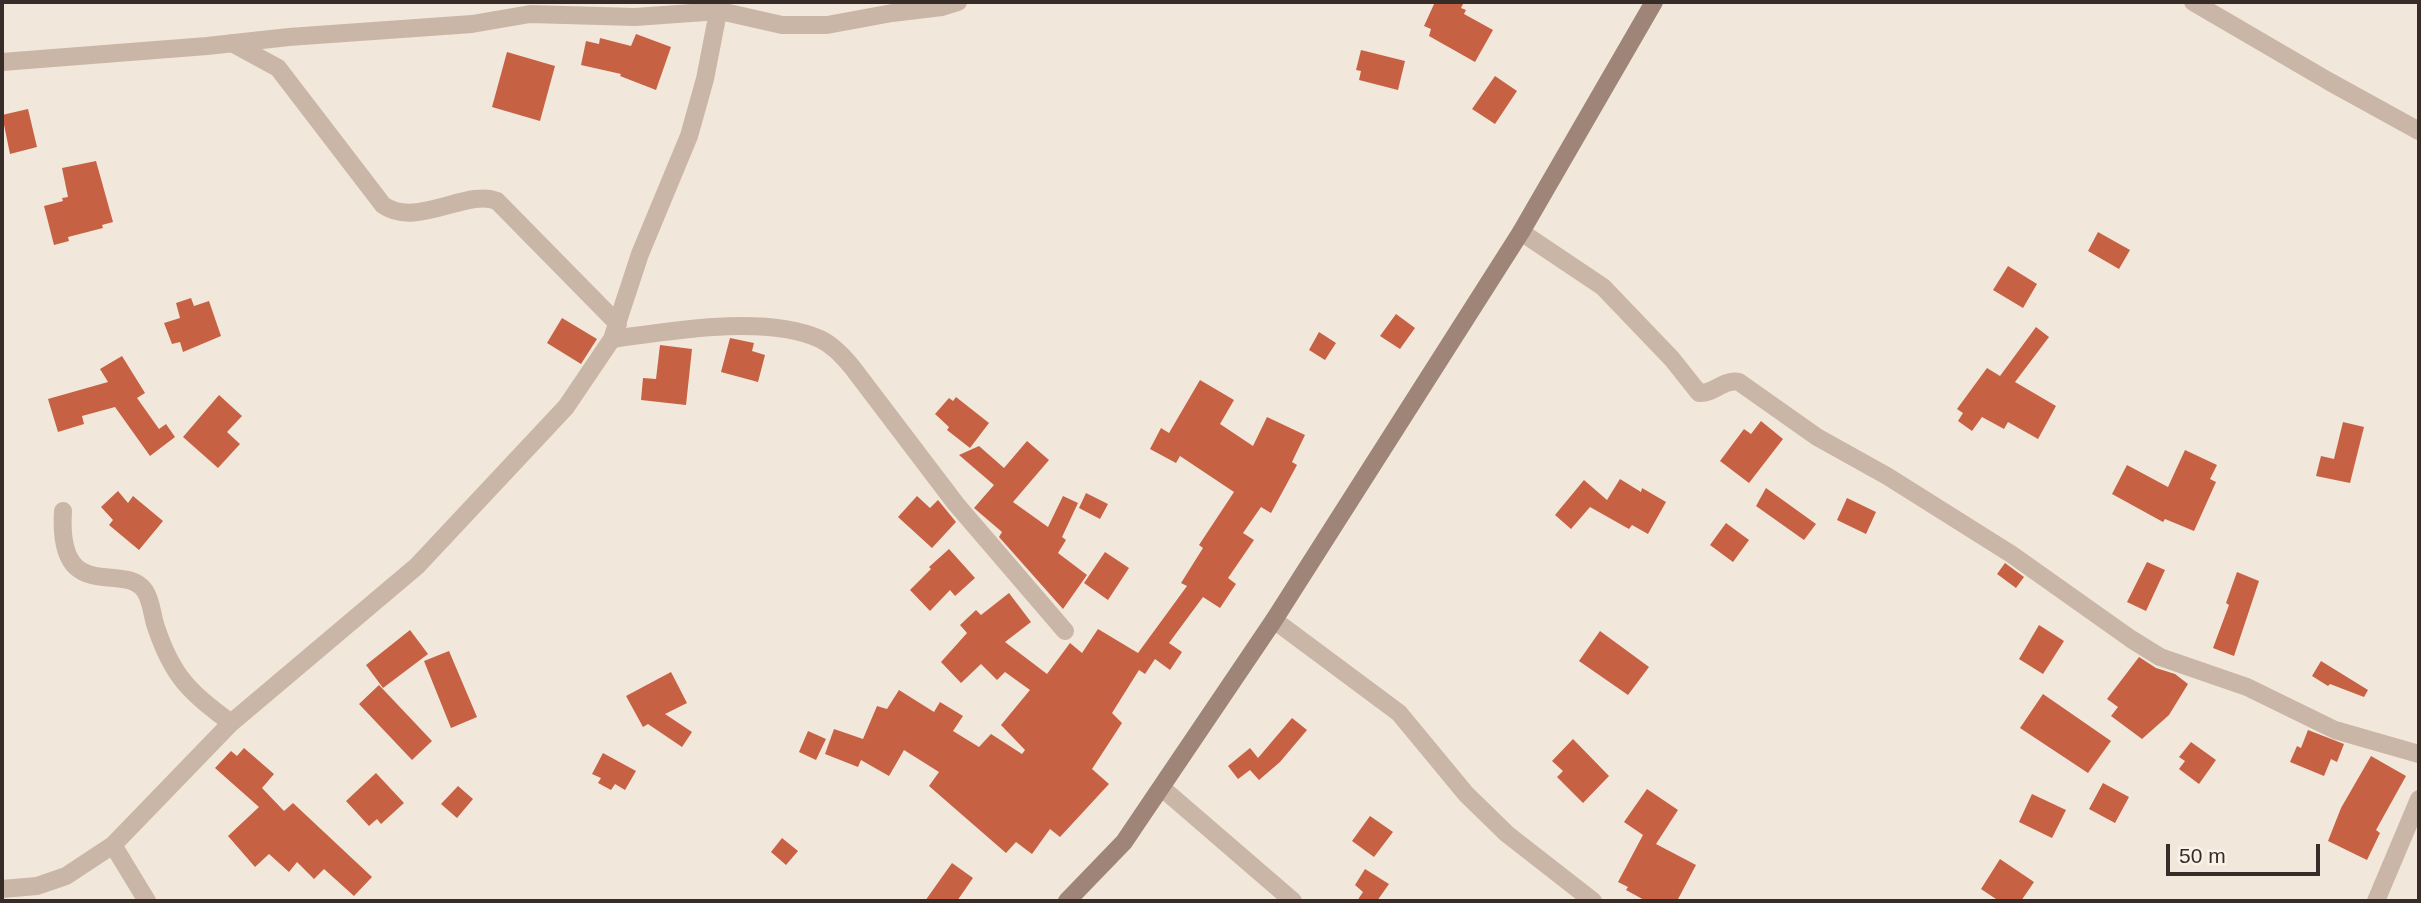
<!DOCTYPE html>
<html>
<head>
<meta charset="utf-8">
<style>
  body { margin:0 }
  #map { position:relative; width:2421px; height:903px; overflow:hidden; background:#f2e7db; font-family:Helvetica,sans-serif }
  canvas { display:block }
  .frame { position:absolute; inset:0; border:4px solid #372c28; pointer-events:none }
  .scale { position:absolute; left:2166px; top:844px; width:154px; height:32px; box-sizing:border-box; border:4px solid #372c28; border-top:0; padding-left:9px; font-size:21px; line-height:24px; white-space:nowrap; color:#372c28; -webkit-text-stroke:5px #faf1e7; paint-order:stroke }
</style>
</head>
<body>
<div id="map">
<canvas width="2421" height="903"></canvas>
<div class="frame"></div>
<div class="scale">50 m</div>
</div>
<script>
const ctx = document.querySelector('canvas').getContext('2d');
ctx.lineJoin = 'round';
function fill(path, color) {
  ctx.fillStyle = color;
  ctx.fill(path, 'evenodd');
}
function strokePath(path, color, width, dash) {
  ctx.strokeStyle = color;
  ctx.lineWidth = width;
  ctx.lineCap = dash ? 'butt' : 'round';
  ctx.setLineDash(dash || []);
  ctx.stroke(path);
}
const building = new Path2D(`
  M 1435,2 L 1464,2 L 1461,8 L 1466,10 L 1464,14 L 1493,30 L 1475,62 L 1429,36 L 1431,29 L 1424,26 Z
  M 636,34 L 671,47 L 656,90 L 620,76 L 621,74 L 581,65 L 586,41 L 599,44 L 600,38 L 631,46 Z
  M 1361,50 L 1405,61 L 1398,90 L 1359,80 L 1361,71 L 1356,70 Z
  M 507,52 L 555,66 L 540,121 L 492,107 Z
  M 1495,76 L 1517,91 L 1495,124 L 1472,109 Z
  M 28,109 L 37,147 L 10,154 L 2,115 Z
  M 96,161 L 113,222 L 102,225 L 103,228 L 68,237 L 69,241 L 54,245 L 44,206 L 63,201 L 62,198 L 68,197 L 62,168 Z
  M 2098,232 L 2130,250 L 2119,269 L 2088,251 Z
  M 2008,266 L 2037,284 L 2023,308 L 1993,290 Z
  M 191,298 L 194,306 L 209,301 L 221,336 L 183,352 L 180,342 L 172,344 L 164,323 L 180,318 L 176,303 Z
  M 1396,314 L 1415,328 L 1400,349 L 1380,336 Z
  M 562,318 L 597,339 L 581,364 L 547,343 Z
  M 2036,327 L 2049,337 L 2015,382 L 2056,406 L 2038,439 L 2008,422 L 2004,429 L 1982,417 L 1972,431 L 1958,421 L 1963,413 L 1957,409 L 1987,368 L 2000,376 Z
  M 1319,332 L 1336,343 L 1325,360 L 1309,350 Z
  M 730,338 L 754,343 L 752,351 L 765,355 L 758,382 L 721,372 Z
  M 660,345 L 692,349 L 686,405 L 641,400 L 643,378 L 656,379 Z
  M 122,356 L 145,393 L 137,398 L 159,429 L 166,424 L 175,437 L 150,456 L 115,407 L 82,416 L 84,424 L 58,432 L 48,399 L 108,382 L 100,369 Z
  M 1200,380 L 1234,400 L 1220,424 L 1253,446 L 1267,417 L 1305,435 L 1292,462 L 1297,465 L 1271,513 L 1261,507 L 1243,533 L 1254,540 L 1228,578 L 1236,584 L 1220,608 L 1203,597 L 1169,643 L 1182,652 L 1170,670 L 1155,659 L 1145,674 L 1139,670 L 1112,713 L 1122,723 L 1092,769 L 1109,784 L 1060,837 L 1050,829 L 1032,854 L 1016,842 L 1006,853 L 929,786 L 939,772 L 904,750 L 889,776 L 861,760 L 858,767 L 825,754 L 834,729 L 863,739 L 877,706 L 887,709 L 899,690 L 934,712 L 940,702 L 963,716 L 953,731 L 979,747 L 991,734 L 1022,754 L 1025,750 L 1001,725 L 1030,690 L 1005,672 L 997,680 L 981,664 L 961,683 L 941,662 L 967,633 L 960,625 L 976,610 L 981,615 L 1009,593 L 1031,622 L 1005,642 L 1047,674 L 1070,643 L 1082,653 L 1098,629 L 1138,653 L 1187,586 L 1181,583 L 1203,548 L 1199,545 L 1234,492 L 1180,456 L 1176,463 L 1150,449 L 1161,428 L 1169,433 Z
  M 219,395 L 242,416 L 227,432 L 240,444 L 218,468 L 183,437 Z
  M 956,397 L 989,423 L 970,448 L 947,430 L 949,427 L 935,414 L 949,398 L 953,401 Z
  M 1761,421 L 1783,439 L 1749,483 L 1720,461 L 1744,429 L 1751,434 Z
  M 2343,422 L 2364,427 L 2350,483 L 2316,476 L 2321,456 L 2334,459 Z
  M 1027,441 L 1049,460 L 1013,502 L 1048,527 L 1063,496 L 1078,503 L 1062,537 L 1066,540 L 1058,553 L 1087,575 L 1063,609 L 999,537 L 1002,532 L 974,508 L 994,485 L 959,455 L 979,446 L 1004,468 Z
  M 2185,450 L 2217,465 L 2210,479 L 2216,482 L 2194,531 L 2165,519 L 2163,522 L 2112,494 L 2127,465 L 2168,487 Z
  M 1620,479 L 1641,492 L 1642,488 L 1666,502 L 1648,534 L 1632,525 L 1629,529 L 1590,507 L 1571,529 L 1555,515 L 1584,480 L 1607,500 Z
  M 1766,488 L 1816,524 L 1804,540 L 1756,506 Z
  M 118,491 L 128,503 L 133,496 L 163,521 L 139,550 L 109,525 L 113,520 L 101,507 Z
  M 1086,493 L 1108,504 L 1100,519 L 1079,508 Z
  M 917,496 L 930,508 L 938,500 L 956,522 L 932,548 L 898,517 Z
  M 1847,498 L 1876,512 L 1866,534 L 1837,520 Z
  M 1726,523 L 1749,540 L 1733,562 L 1710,545 Z
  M 949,549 L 975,578 L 955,596 L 950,590 L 930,611 L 910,590 L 931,569 L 929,567 Z
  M 1105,552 L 1129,568 L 1108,600 L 1084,583 Z
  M 2147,562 L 2165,570 L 2146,611 L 2127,602 Z
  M 2005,563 L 2024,577 L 2016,588 L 1997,574 Z
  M 2237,572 L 2259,581 L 2234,656 L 2213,648 L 2229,605 L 2226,603 Z
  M 2039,625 L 2064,641 L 2043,674 L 2019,659 Z
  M 410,630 L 428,654 L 383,688 L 366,665 Z
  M 1600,631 L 1649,667 L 1628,695 L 1579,661 Z
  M 449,651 L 477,717 L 451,728 L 424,661 Z
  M 2139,657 L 2156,668 L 2175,674 L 2188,684 L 2169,715 L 2142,739 L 2111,716 L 2118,707 L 2107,699 Z
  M 2321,661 L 2368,690 L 2364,697 L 2330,684 L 2328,686 L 2312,676 Z
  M 671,672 L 687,703 L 665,714 L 692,732 L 682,747 L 648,724 L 643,727 L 626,696 Z
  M 379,685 L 432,741 L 412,760 L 359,704 Z
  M 2043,694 L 2111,741 L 2088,773 L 2020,728 Z
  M 1292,718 L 1307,730 L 1280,762 L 1259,780 L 1250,770 L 1238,779 L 1228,766 L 1250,748 L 1258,758 Z
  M 2308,730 L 2344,744 L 2337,762 L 2331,759 L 2324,776 L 2290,762 L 2297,746 L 2301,748 Z
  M 808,731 L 826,739 L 816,760 L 799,752 Z
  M 1573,739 L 1609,776 L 1583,803 L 1557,777 L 1563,771 L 1552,761 Z
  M 2191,742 L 2216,760 L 2199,784 L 2179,769 L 2185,761 L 2179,757 Z
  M 244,748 L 274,774 L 262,788 L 284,811 L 293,803 L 372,877 L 354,896 L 324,869 L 314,879 L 297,862 L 289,872 L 269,854 L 255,867 L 228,836 L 259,807 L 215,768 L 231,751 L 237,756 Z
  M 603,753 L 636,771 L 625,790 L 615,784 L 611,790 L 598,783 L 601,778 L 592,774 Z
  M 2371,756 L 2406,776 L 2376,830 L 2380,833 L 2367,860 L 2328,841 L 2341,808 Z
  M 376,773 L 404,803 L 381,824 L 377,819 L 369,826 L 346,801 Z
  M 2103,783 L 2129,797 L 2115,823 L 2089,809 Z
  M 458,786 L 473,799 L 457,818 L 441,804 Z
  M 1647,789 L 1678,810 L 1656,844 L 1696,865 L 1677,901 L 1646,901 L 1626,890 L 1628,887 L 1618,882 L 1643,835 L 1624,822 Z
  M 2032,794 L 2066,810 L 2052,838 L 2019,822 Z
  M 1370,816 L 1393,832 L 1374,857 L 1352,841 Z
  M 782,838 L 798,851 L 786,865 L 771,852 Z
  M 2000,859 L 2034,882 L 2021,901 L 1999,901 L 1981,889 Z
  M 952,863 L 973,878 L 957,901 L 925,901 Z
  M 1365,869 L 1389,884 L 1377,901 L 1357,901 L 1363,892 L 1355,885 Z`);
const street = new Path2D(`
  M 2193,2 L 2330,82 L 2419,131
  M 232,43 L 278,68 L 383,205 C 416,229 468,188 497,201 L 618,324
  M 2,62 L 207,46 L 289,37 L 472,24 L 530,14 L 635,17 L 720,11 L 782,25 L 827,25 L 892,13 L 942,7 L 958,2
  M 1521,232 L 1603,287 L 1672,359 L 1699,393 C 1714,394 1723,379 1739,382 L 1817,437 L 1887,476 L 2011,554 L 2131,639 L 2160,657 L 2247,687 L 2335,730 L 2419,754
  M 612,339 C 670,331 766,314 820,339 C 833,345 843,356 852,367 L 956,504 L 1065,631
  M 63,511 C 57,608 125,560 145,591 C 152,602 152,616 156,627 C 173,678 190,692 231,723
  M 1274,620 L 1399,713 L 1466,794 L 1507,834 L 1593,901
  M 1162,788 L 1293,901
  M 113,845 L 147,901
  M 2,889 L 37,886 L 66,876 L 113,845 L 231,723 L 417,566 L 566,407 L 612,339 L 640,254 L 689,136 L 705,79 L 720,2
  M 2376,901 L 2419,799`);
const secondary = new Path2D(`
  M 1067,901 L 1124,842 L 1274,620 L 1521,232 L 1654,2`);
fill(building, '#c76144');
strokePath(street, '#cab6a7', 18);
strokePath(secondary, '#9e8578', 18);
</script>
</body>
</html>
